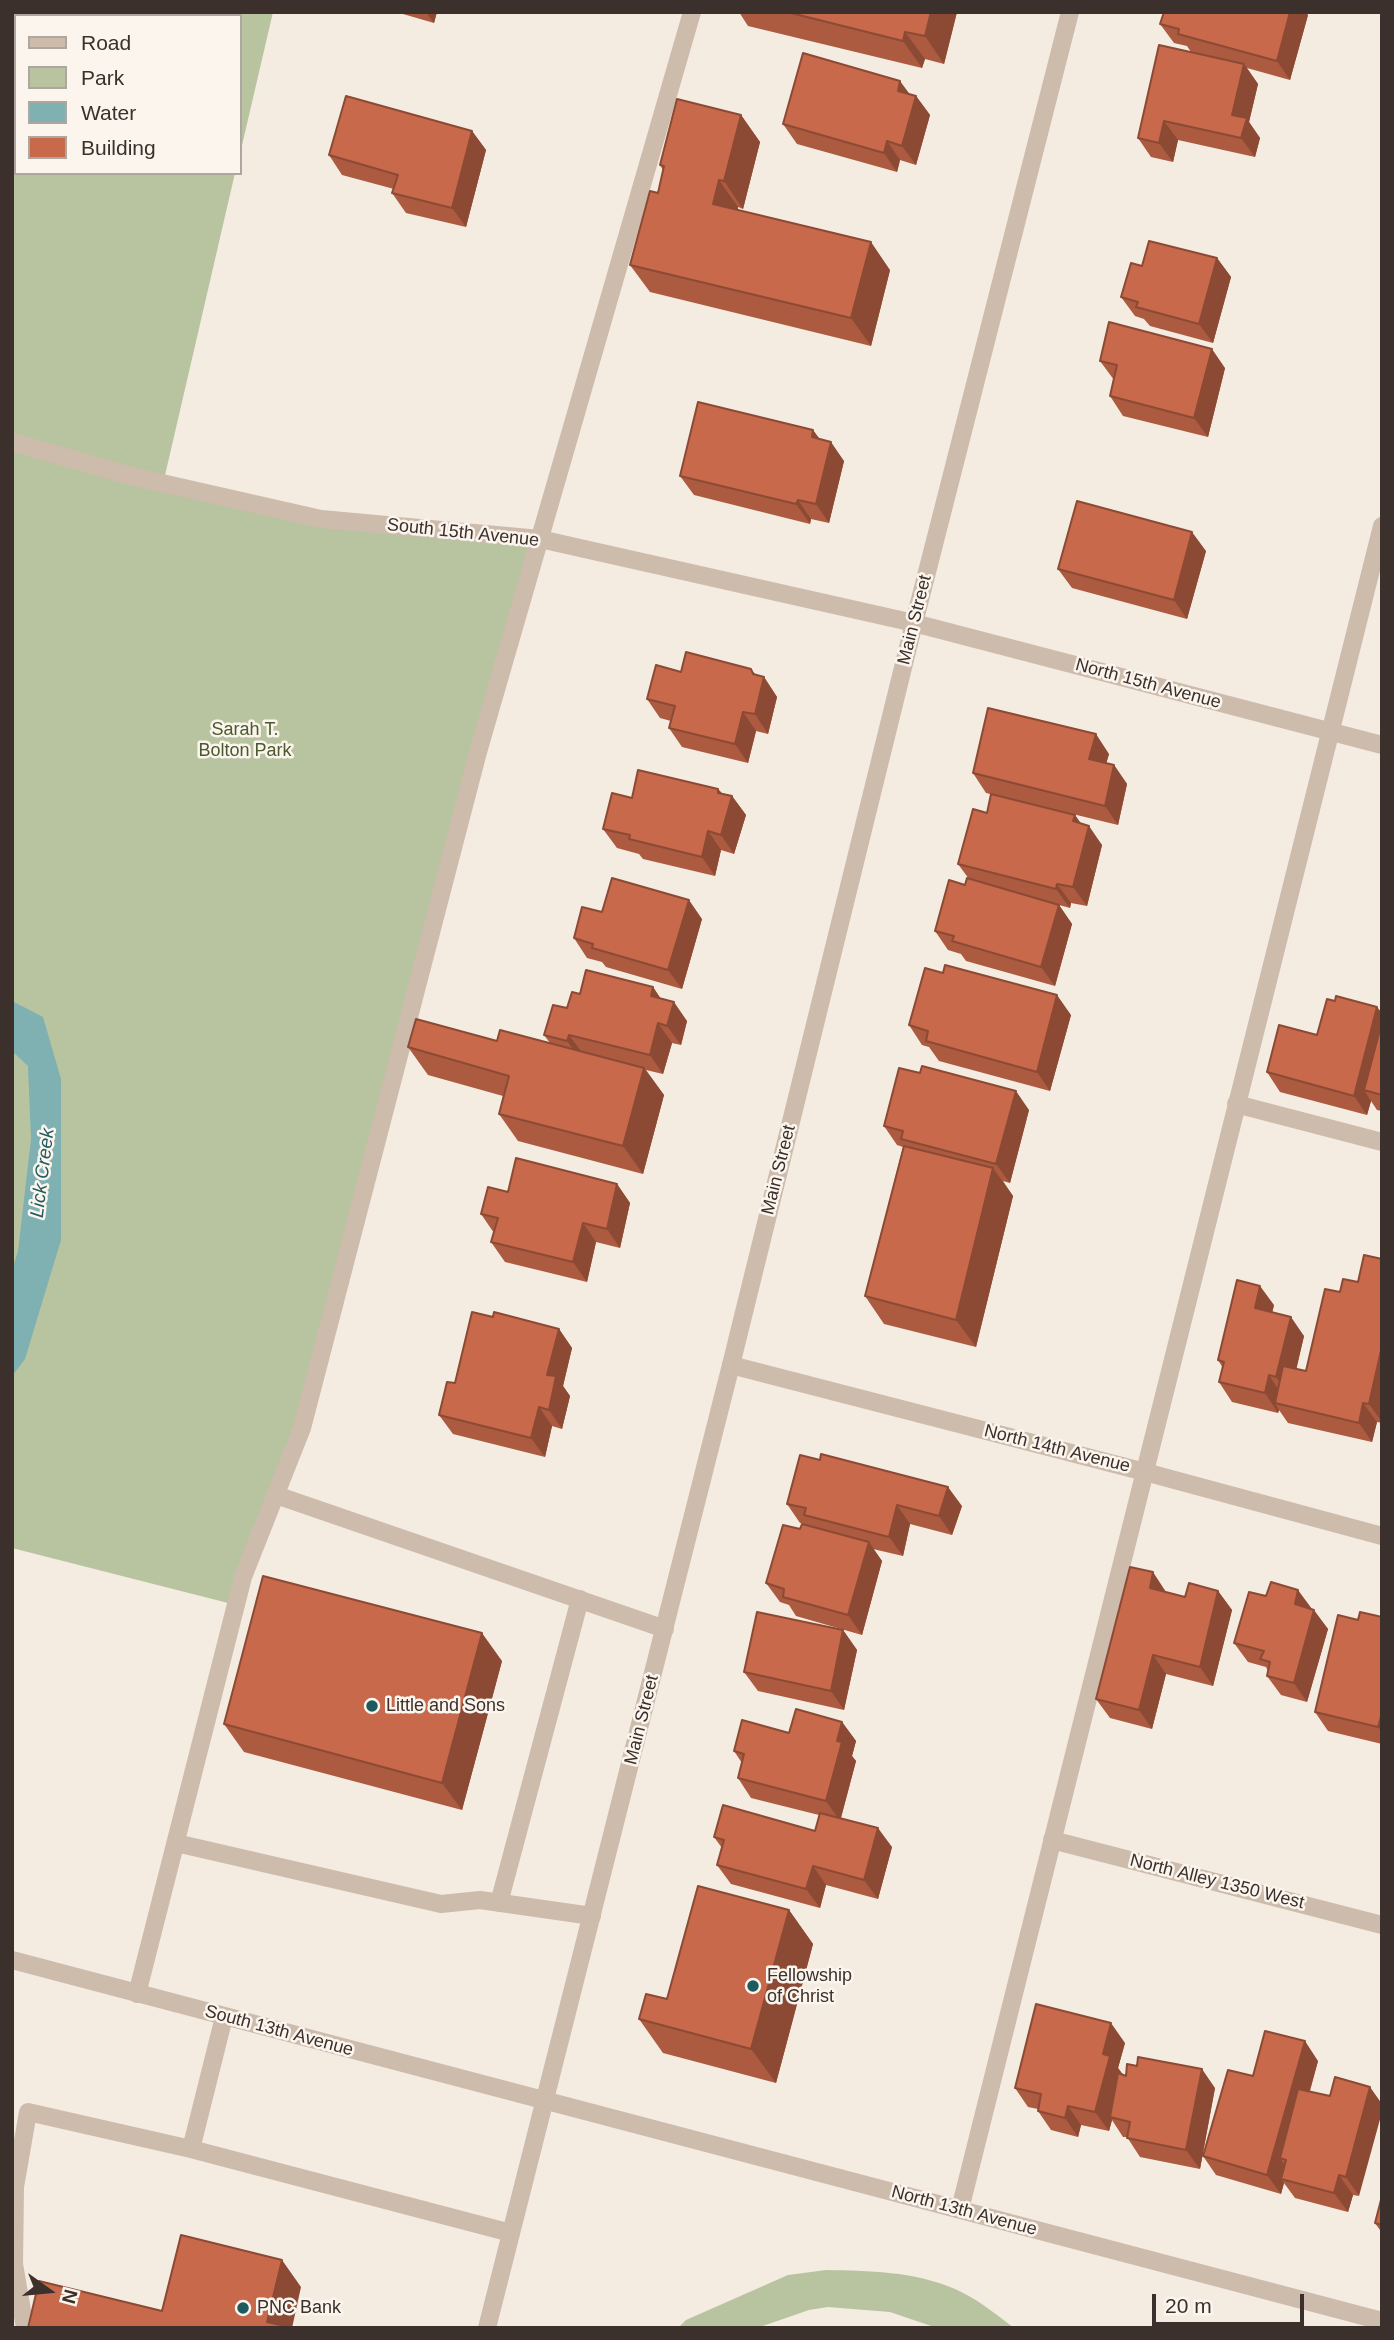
<!DOCTYPE html>
<html>
<head>
<meta charset="utf-8">
<style>
  body { margin:0 }
  #map { position:relative; width:1394px; height:2340px; overflow:hidden; background:#f4ebe1; font-family:Helvetica,sans-serif }
  canvas { display:block }
  .frame { position:absolute; inset:0; border:14px solid #3b302b; pointer-events:none }
  .legend { position:absolute; left:14px; top:14px; width:228px; height:161px; box-sizing:border-box; background:#fbf5ee; border:2px solid #aea6a0; margin:0; padding:9px 12px; list-style:none; font-size:21px; color:#3b302b }
  .legend li { display:flex; align-items:center; gap:14px; height:35px }
  .legend b { width:35px; border:2px solid #aea6a0 }
  .north { position:absolute; left:14px; top:2256px; width:70px; height:70px; -webkit-text-stroke:5px #fbf5ee; paint-order:stroke; rotate:105deg; font-size:19px; font-weight:700; line-height:28px; text-align:center; color:#3b302b }
  .north::after { content:''; display:block; margin:auto; width:24px; height:32px; background:#3b302b; clip-path:polygon(50% 0,100% 100%,50% 72%,0 100%) }
  .scale { position:absolute; left:1152px; top:2294px; width:152px; height:32px; box-sizing:border-box; border:4px solid #3b302b; border-top:0; padding-left:9px; font-size:21px; line-height:24px; white-space:nowrap; color:#3b302b; -webkit-text-stroke:5px #fbf5ee; paint-order:stroke }
</style>
</head>
<body>
<div id="map">
<canvas width="1394" height="2340"></canvas>
<div class="frame"></div>
<ul class="legend">
<li><b style="height:9px;background:#cdbbac"></b>Road</li>
<li><b style="height:19px;background:#b8c4a0"></b>Park</li>
<li><b style="height:19px;background:#7fb0b2"></b>Water</li>
<li><b style="height:19px;background:#c8694b"></b>Building</li>
</ul>
<div class="north">N</div>
<div class="scale">20 m</div>
</div>
<script>
const ctx = document.querySelector('canvas').getContext('2d');
ctx.lineJoin = 'round';
function fill(path, color) {
  ctx.fillStyle = color;
  ctx.fill(path, 'evenodd');
}
function strokePath(path, color, width, dash) {
  ctx.strokeStyle = color;
  ctx.lineWidth = width;
  ctx.lineCap = dash ? 'butt' : 'round';
  ctx.setLineDash(dash || []);
  ctx.stroke(path);
}
function label(font, color, halo, rows, align = 'center') {
  ctx.font = font + ' Helvetica,sans-serif';
  ctx.lineWidth = 5;
  ctx.setLineDash([]);
  ctx.textBaseline = 'middle';
  ctx.strokeStyle = halo;
  ctx.fillStyle = color;
  for (const [text, x, y, turn = 0] of rows) {
    ctx.save();
    ctx.translate(x, y);
    ctx.rotate((+turn || 0) * Math.PI / 180);
    ctx.textAlign = isNaN(turn) ? turn : align;
    if (halo) ctx.strokeText(text, 0, 0);
    ctx.fillText(text, 0, 0);
    ctx.restore();
  }
}
const green = new Path2D(`
  M 12,12 L 273,12 L 240,154 L 240,16 L 16,16 L 16,173 L 235,173 L 163,484 L 245,503 L 540,539 L 302,1428 L 236,1605 L 12,1548 Z
  M 826,2270 C 869,2271 913,2271 955,2289 C 976,2298 996,2314 1014,2328 L 937,2328 L 890,2312 L 828,2307 L 809,2310 L 757,2328 L 678,2328 L 686,2320 L 788,2275 Z`);
const water = new Path2D(`
  M 12,1001 L 43,1017 L 61,1079 L 61,1240 L 25,1359 L 12,1376 L 12,1270 L 18,1251 L 31,1139 L 28,1066 L 12,1051 Z`);
const service = new Path2D(`
  M 1236,1104 L 1382,1142
  M 276,1495 L 665,1629
  M 1052,1840 L 1382,1925
  M 176,1843 L 441,1904 L 480,1900 L 592,1916
  M 499,1903 L 580,1599
  M 137,1994 L 243,1577 L 302,1428 L 478,752 L 692,12
  M 191,2149 L 224,2017
  M 960,2209 L 1382,526
  M 25,2328 L 14,2264 L 15,2187 L 28,2112 L 191,2149 L 511,2233`);
const minor = new Path2D(`
  M 12,442 L 131,476 L 321,519 L 540,539 L 914,623 L 1382,745
  M 731,1365 L 1145,1472 L 1382,1536`);
const tertiary = new Path2D(`
  M 12,1960 L 1382,2321
  M 487,2328 L 731,1365 L 914,623 L 1070,12`);
const wall = new Path2D(`
  M 396,12 L 437,12 L 434,23 Z
  M 739,12 L 957,12 L 944,64 L 925,59 L 922,68 L 748,26 Z
  M 1308,15 L 1290,80 L 1247,68 L 1258,84 L 1249,122 L 1260,138 L 1255,157 L 1178,140 L 1173,162 L 1151,157 L 1138,138 L 1191,52 L 1187,46 L 1174,43 L 1160,24 Z
  M 910,94 L 916,96 L 930,115 L 916,165 L 900,160 L 897,172 L 797,144 L 783,124 Z
  M 741,115 L 760,142 L 743,209 L 738,207 L 738,210 L 890,270 L 871,346 L 650,292 L 630,265 L 658,193 L 663,170 L 660,165 Z
  M 472,131 L 486,150 L 466,227 L 406,213 L 392,193 L 394,189 L 342,175 L 329,155 Z
  M 1217,258 L 1231,277 L 1213,343 L 1150,326 L 1144,319 L 1135,316 L 1121,297 L 1142,266 Z
  M 1100,361 L 1225,368 L 1208,437 L 1123,416 L 1110,396 L 1114,380 Z
  M 813,430 L 819,438 L 844,461 L 829,523 L 811,519 L 810,524 L 694,495 L 680,476 Z
  M 1206,551 L 1187,619 L 1072,588 L 1058,569 Z
  M 751,669 L 756,675 L 764,677 L 777,697 L 768,734 L 756,731 L 748,763 L 682,747 L 669,728 L 671,721 L 660,718 L 647,699 L 681,672 Z
  M 1109,754 L 1106,763 L 1114,765 L 1127,784 L 1118,825 L 986,793 L 973,773 Z
  M 718,789 L 722,793 L 732,796 L 746,815 L 734,854 L 721,850 L 715,876 L 643,859 L 639,854 L 617,848 L 603,829 L 632,798 Z
  M 987,813 L 1075,815 L 1081,824 L 1102,845 L 1087,906 L 1071,903 L 1070,908 L 1059,905 L 1072,924 L 1055,986 L 966,961 L 961,954 L 948,950 L 935,931 L 969,879 L 958,864 Z
  M 602,912 L 702,919 L 682,989 L 606,967 L 602,962 L 587,958 L 574,938 Z
  M 653,987 L 661,999 L 687,1021 L 681,1045 L 672,1043 L 663,1074 L 646,1070 L 664,1095 L 643,1174 L 518,1141 L 499,1114 L 503,1096 L 428,1075 L 408,1047 L 497,1041 L 550,1043 L 544,1035 L 580,994 Z
  M 1382,1013 L 1382,1111 L 1377,1110 L 1371,1101 L 1367,1115 L 1280,1092 L 1267,1072 L 1317,1035 Z
  M 1071,1015 L 1050,1091 L 939,1061 L 929,1047 L 922,1045 L 909,1025 Z
  M 1029,1110 L 1010,1183 L 1003,1181 L 1013,1196 L 976,1347 L 884,1324 L 865,1296 L 903,1147 L 897,1145 L 884,1126 Z
  M 617,1184 L 630,1203 L 620,1248 L 596,1242 L 587,1282 L 505,1262 L 491,1242 L 494,1233 L 481,1214 L 508,1192 Z
  M 1382,1259 L 1382,1423 L 1377,1422 L 1372,1442 L 1288,1423 L 1279,1410 L 1278,1413 L 1232,1402 L 1219,1382 L 1223,1368 L 1218,1360 L 1274,1305 L 1272,1312 L 1304,1336 L 1296,1369 L 1306,1371 L 1340,1292 L 1358,1282 Z
  M 493,1317 L 559,1329 L 572,1348 L 563,1386 L 570,1396 L 562,1429 L 552,1426 L 545,1457 L 453,1434 L 439,1415 L 455,1383 Z
  M 787,1504 L 962,1506 L 952,1535 L 910,1524 L 903,1556 L 873,1549 L 882,1561 L 862,1635 L 796,1616 L 789,1605 L 780,1602 L 766,1583 L 800,1529 L 811,1526 L 800,1523 Z
  M 1218,1591 L 1232,1610 L 1213,1686 L 1166,1674 L 1152,1729 L 1110,1718 L 1096,1699 L 1166,1592 L 1185,1597 Z
  M 1312,1609 L 1328,1629 L 1307,1702 L 1281,1695 L 1267,1676 L 1268,1671 L 1266,1667 L 1248,1662 L 1234,1643 Z
  M 1382,1617 L 1382,1744 L 1328,1731 L 1315,1712 L 1358,1620 Z
  M 843,1630 L 857,1650 L 844,1710 L 758,1691 L 744,1672 Z
  M 502,1661 L 462,1810 L 244,1752 L 224,1724 Z
  M 842,1722 L 856,1741 L 852,1756 L 856,1761 L 841,1818 L 892,1847 L 878,1899 L 826,1885 L 820,1908 L 731,1884 L 717,1865 L 722,1848 L 714,1837 L 815,1831 L 819,1815 L 751,1798 L 738,1778 L 742,1763 L 734,1751 L 789,1733 Z
  M 789,1910 L 813,1944 L 776,2083 L 663,2053 L 639,2019 Z
  M 1125,2043 L 1118,2068 L 1123,2075 L 1215,2088 L 1200,2169 L 1140,2157 L 1127,2137 L 1123,2137 L 1112,2120 L 1109,2131 L 1081,2125 L 1078,2137 L 1051,2130 L 1038,2111 L 1038,2109 L 1028,2107 L 1015,2088 Z
  M 1318,2061 L 1310,2091 L 1359,2196 L 1353,2195 L 1348,2212 L 1295,2198 L 1284,2183 L 1281,2194 L 1216,2175 L 1203,2156 L 1253,2076 Z
  M 1382,2196 L 1382,2233 L 1375,2223 Z`);
const shadedWall = new Path2D(`
  M 426,12 L 437,12 L 434,23 Z
  M 931,12 L 957,12 L 944,64 L 925,36 Z
  M 1290,12 L 1306,12 L 1308,15 L 1290,80 L 1277,61 Z
  M 905,32 L 925,59 L 922,68 L 903,41 Z
  M 1244,64 L 1258,84 L 1249,122 L 1260,138 L 1255,157 L 1241,138 L 1232,115 Z
  M 900,81 L 914,100 L 898,91 Z
  M 916,96 L 930,115 L 916,165 L 902,146 Z
  M 741,115 L 760,142 L 743,209 L 724,181 Z
  M 1164,121 L 1178,140 L 1173,162 L 1159,143 Z
  M 472,131 L 486,150 L 466,227 L 452,208 Z
  M 887,141 L 900,160 L 897,172 L 884,153 Z
  M 719,180 L 738,207 L 733,232 L 713,204 Z
  M 871,242 L 890,270 L 871,346 L 851,318 Z
  M 1217,258 L 1231,277 L 1213,343 L 1199,324 Z
  M 1212,349 L 1225,368 L 1208,437 L 1194,418 Z
  M 813,430 L 826,449 L 812,437 Z
  M 831,442 L 844,461 L 829,523 L 816,504 Z
  M 798,500 L 811,519 L 810,524 L 796,504 Z
  M 1192,532 L 1206,551 L 1187,619 L 1174,600 Z
  M 751,669 L 762,684 L 764,677 L 777,697 L 768,734 L 755,714 Z
  M 743,712 L 756,731 L 748,763 L 735,744 Z
  M 1096,734 L 1109,754 L 1102,778 L 1089,759 Z
  M 1114,765 L 1127,784 L 1118,825 L 1105,806 Z
  M 718,789 L 730,805 L 732,796 L 746,815 L 734,854 L 721,835 Z
  M 1075,815 L 1087,832 L 1089,826 L 1102,845 L 1087,906 L 1073,887 L 1073,821 Z
  M 708,831 L 721,850 L 715,876 L 702,857 Z
  M 1057,884 L 1071,903 L 1070,908 L 1056,889 Z
  M 689,900 L 702,919 L 682,989 L 668,970 Z
  M 1059,905 L 1072,924 L 1055,986 L 1041,967 Z
  M 653,987 L 666,1007 L 651,996 Z
  M 1057,995 L 1071,1015 L 1050,1091 L 1037,1072 Z
  M 674,1002 L 687,1021 L 681,1045 L 667,1026 Z
  M 1377,1007 L 1382,1013 L 1382,1060 L 1364,1090 L 1371,1101 L 1367,1115 L 1354,1096 Z
  M 658,1023 L 672,1043 L 663,1074 L 650,1055 Z
  M 569,1035 L 583,1054 L 581,1060 L 567,1041 Z
  M 644,1068 L 664,1095 L 643,1174 L 623,1146 Z
  M 1016,1091 L 1029,1110 L 1010,1183 L 996,1164 Z
  M 993,1168 L 1013,1196 L 976,1347 L 956,1320 Z
  M 617,1184 L 630,1203 L 620,1248 L 607,1229 Z
  M 583,1223 L 596,1242 L 587,1282 L 573,1262 Z
  M 1260,1286 L 1274,1305 L 1269,1327 L 1255,1308 Z
  M 1291,1317 L 1304,1336 L 1290,1397 L 1276,1377 Z
  M 559,1329 L 572,1348 L 563,1386 L 570,1396 L 562,1429 L 549,1410 L 547,1375 Z
  M 1382,1346 L 1382,1422 L 1369,1404 Z
  M 1269,1375 L 1282,1395 L 1275,1403 L 1279,1410 L 1278,1413 L 1265,1393 Z
  M 1363,1403 L 1377,1422 L 1372,1442 L 1359,1423 Z
  M 539,1407 L 552,1426 L 545,1457 L 531,1438 Z
  M 948,1487 L 962,1506 L 952,1535 L 939,1516 Z
  M 897,1505 L 910,1524 L 903,1556 L 889,1537 Z
  M 869,1542 L 882,1561 L 862,1635 L 848,1615 Z
  M 1153,1572 L 1166,1592 L 1163,1607 L 1150,1588 Z
  M 1298,1590 L 1312,1609 L 1308,1623 L 1295,1604 Z
  M 1218,1591 L 1232,1610 L 1213,1686 L 1200,1667 Z
  M 1314,1610 L 1328,1629 L 1307,1702 L 1294,1683 Z
  M 843,1630 L 857,1650 L 844,1710 L 831,1691 Z
  M 482,1633 L 502,1661 L 462,1810 L 442,1783 Z
  M 1153,1655 L 1166,1674 L 1152,1729 L 1139,1710 Z
  M 1382,1713 L 1382,1732 L 1378,1727 Z
  M 842,1722 L 856,1741 L 852,1756 L 856,1761 L 840,1821 L 826,1801 L 837,1741 Z
  M 878,1828 L 892,1847 L 878,1899 L 864,1880 Z
  M 813,1866 L 826,1885 L 820,1908 L 806,1889 Z
  M 789,1910 L 813,1944 L 776,2083 L 751,2049 Z
  M 1111,2023 L 1125,2043 L 1118,2068 L 1124,2076 L 1110,2117 L 1112,2120 L 1109,2131 L 1095,2112 L 1103,2054 Z
  M 1305,2041 L 1318,2061 L 1289,2164 L 1286,2160 L 1280,2158 L 1288,2170 L 1281,2179 L 1284,2183 L 1281,2194 L 1267,2175 Z
  M 1202,2069 L 1215,2088 L 1200,2169 L 1186,2150 Z
  M 1370,2087 L 1382,2104 L 1382,2112 L 1359,2196 L 1346,2177 Z
  M 1068,2106 L 1081,2125 L 1078,2137 L 1065,2118 Z
  M 1339,2175 L 1353,2195 L 1348,2212 L 1334,2193 Z
  M 282,2260 L 301,2287 L 292,2328 L 271,2328 L 267,2322 Z`);
const building = new Path2D(`
  M 787,12 L 931,12 L 925,36 L 905,32 L 903,41 Z
  M 1164,12 L 1290,12 L 1277,61 L 1178,34 L 1179,29 L 1160,24 Z
  M 1159,45 L 1244,64 L 1232,115 L 1247,118 L 1241,138 L 1164,121 L 1159,143 L 1138,138 Z
  M 803,53 L 900,81 L 898,91 L 916,96 L 902,146 L 887,141 L 884,153 L 783,124 Z
  M 346,96 L 472,131 L 452,208 L 392,193 L 398,175 L 329,155 Z
  M 677,99 L 741,115 L 724,181 L 719,180 L 713,204 L 871,242 L 851,318 L 630,265 L 650,191 L 658,193 L 664,166 L 660,165 Z
  M 1149,241 L 1217,258 L 1199,324 L 1136,307 L 1138,302 L 1121,297 L 1131,263 L 1142,266 Z
  M 1109,322 L 1212,349 L 1194,418 L 1110,396 L 1117,365 L 1100,361 Z
  M 698,402 L 813,430 L 812,437 L 831,442 L 816,504 L 798,500 L 796,504 L 680,476 Z
  M 1077,501 L 1192,532 L 1174,600 L 1058,569 Z
  M 686,652 L 751,669 L 753,674 L 764,677 L 755,714 L 743,712 L 735,744 L 669,728 L 675,706 L 647,699 L 656,665 L 681,672 Z
  M 988,708 L 1096,734 L 1089,759 L 1114,765 L 1105,806 L 973,773 Z
  M 638,770 L 718,789 L 718,793 L 732,796 L 721,835 L 708,831 L 702,857 L 629,839 L 630,835 L 603,829 L 612,793 L 632,798 Z
  M 991,794 L 1075,815 L 1073,821 L 1089,826 L 1073,887 L 1057,884 L 1056,889 L 958,864 L 973,809 L 987,813 Z
  M 612,878 L 689,900 L 668,970 L 592,948 L 593,944 L 574,938 L 582,907 L 602,912 Z
  M 967,878 L 1059,905 L 1041,967 L 952,941 L 954,936 L 935,931 L 949,880 L 965,885 Z
  M 945,965 L 1057,995 L 1037,1072 L 926,1041 L 928,1031 L 909,1025 L 925,968 L 943,973 Z
  M 586,970 L 653,987 L 651,996 L 674,1002 L 667,1026 L 658,1023 L 650,1055 L 569,1035 L 567,1041 L 544,1035 L 553,1005 L 567,1008 L 572,992 L 580,994 Z
  M 1336,996 L 1377,1007 L 1354,1096 L 1267,1072 L 1279,1025 L 1317,1035 L 1327,999 L 1335,1001 Z
  M 416,1019 L 497,1041 L 500,1030 L 644,1068 L 623,1146 L 499,1114 L 509,1076 L 408,1047 Z
  M 1382,1022 L 1382,1095 L 1364,1090 Z
  M 922,1066 L 1016,1091 L 996,1164 L 901,1139 L 903,1131 L 884,1126 L 899,1068 L 920,1073 Z
  M 904,1146 L 993,1168 L 956,1320 L 865,1296 Z
  M 516,1158 L 617,1184 L 607,1229 L 583,1223 L 573,1262 L 491,1242 L 498,1218 L 481,1214 L 488,1187 L 508,1192 Z
  M 1364,1255 L 1382,1259 L 1382,1346 L 1369,1404 L 1363,1403 L 1359,1423 L 1275,1403 L 1283,1366 L 1306,1371 L 1325,1289 L 1340,1292 L 1343,1279 L 1358,1282 Z
  M 1237,1280 L 1260,1286 L 1255,1308 L 1291,1317 L 1276,1377 L 1269,1375 L 1265,1393 L 1219,1382 L 1224,1362 L 1218,1360 Z
  M 472,1312 L 493,1317 L 494,1312 L 559,1329 L 547,1375 L 556,1376 L 549,1410 L 539,1407 L 531,1438 L 439,1415 L 447,1382 L 455,1383 Z
  M 821,1454 L 948,1487 L 939,1516 L 897,1505 L 889,1537 L 804,1515 L 806,1508 L 787,1504 L 800,1455 L 820,1460 Z
  M 802,1524 L 869,1542 L 848,1615 L 783,1597 L 784,1589 L 766,1583 L 783,1525 L 800,1529 Z
  M 1130,1567 L 1153,1572 L 1150,1588 L 1185,1597 L 1189,1583 L 1218,1591 L 1200,1667 L 1153,1655 L 1139,1710 L 1096,1699 Z
  M 263,1576 L 482,1633 L 442,1783 L 224,1724 Z
  M 1271,1582 L 1298,1590 L 1295,1604 L 1314,1610 L 1294,1683 L 1267,1676 L 1270,1662 L 1260,1659 L 1264,1651 L 1234,1643 L 1249,1592 L 1266,1596 Z
  M 757,1612 L 843,1630 L 831,1691 L 744,1672 Z
  M 1360,1612 L 1382,1617 L 1382,1713 L 1378,1727 L 1315,1712 L 1338,1615 L 1358,1620 Z
  M 796,1709 L 842,1722 L 837,1741 L 842,1742 L 826,1801 L 738,1778 L 744,1754 L 734,1751 L 742,1720 L 789,1733 Z
  M 723,1805 L 815,1831 L 820,1813 L 878,1828 L 864,1880 L 813,1866 L 806,1889 L 717,1865 L 724,1840 L 714,1837 Z
  M 698,1886 L 789,1910 L 751,2049 L 639,2019 L 646,1994 L 667,1999 Z
  M 1036,2004 L 1111,2023 L 1103,2054 L 1110,2056 L 1095,2112 L 1068,2106 L 1065,2118 L 1038,2111 L 1041,2094 L 1015,2088 Z
  M 1265,2031 L 1305,2041 L 1267,2175 L 1203,2156 L 1228,2070 L 1253,2076 Z
  M 1138,2057 L 1202,2069 L 1186,2150 L 1127,2138 L 1130,2122 L 1110,2117 L 1118,2073 L 1126,2076 L 1127,2064 L 1137,2066 Z
  M 1335,2077 L 1370,2087 L 1346,2177 L 1339,2175 L 1334,2193 L 1281,2179 L 1286,2160 L 1280,2158 L 1298,2089 L 1330,2096 Z
  M 1382,2196 L 1382,2225 L 1375,2223 Z
  M 181,2235 L 282,2260 L 267,2322 L 289,2327 L 288,2328 L 28,2328 L 39,2281 L 162,2311 Z`);
const markers = [
  [372,1706,7,"#1f5a5e"],
  [753,1986,7,"#1f5a5e"],
  [243,2308,7,"#1f5a5e"]
];
const streetNames = [
  ["South 15th Avenue",463,533,6],
  ["Main Street",915,620,-76],
  ["North 15th Avenue",1148,684,15],
  ["Main Street",779,1170,-76],
  ["North 14th Avenue",1057,1449,14],
  ["Main Street",642,1720,-76],
  ["North Alley 1350 West",1217,1882,14],
  ["South 13th Avenue",279,2031,15],
  ["North 13th Avenue",964,2211,15]
];
const parkNames = [
  ["Sarah T.",245,730],
  ["Bolton Park",245,751]
];
const poiNames = [
  ["Little and Sons",386,1706],
  ["Fellowship",767,1976],
  ["of Christ",767,1997],
  ["PNC Bank",257,2308]
];
const waterNames = [
  ["Lick Creek",43,1173,-83]
];
fill(green, '#b8c4a0');
fill(water, '#7fb0b2');
strokePath(service, '#cdbbac', 18);
strokePath(minor, '#cdbbac', 18);
strokePath(tertiary, '#cdbbac', 18);
fill(wall, '#ac5a40');
fill(shadedWall, '#8c4a34');
fill(building, '#c8694b');
strokePath(building, '#8c4a34', 2);
for (const [x, y, r, color] of markers) {
  const dot = new Path2D();
  dot.arc(x, y, r, 0, 2 * Math.PI);
  ctx.fillStyle = color;
  ctx.fill(dot);
  strokePath(dot, '#fbf5ee', 2.5);
}
label('18px', '#3b302b', '#fbf5ee', streetNames);
label('18px', '#4a5a2e', '#fbf5ee', parkNames);
label('18px', '#3b302b', '#fbf5ee', poiNames, 'left');
label('italic 19px', '#1f5a5e', '#fbf5ee', waterNames);
</script>
</body>
</html>
